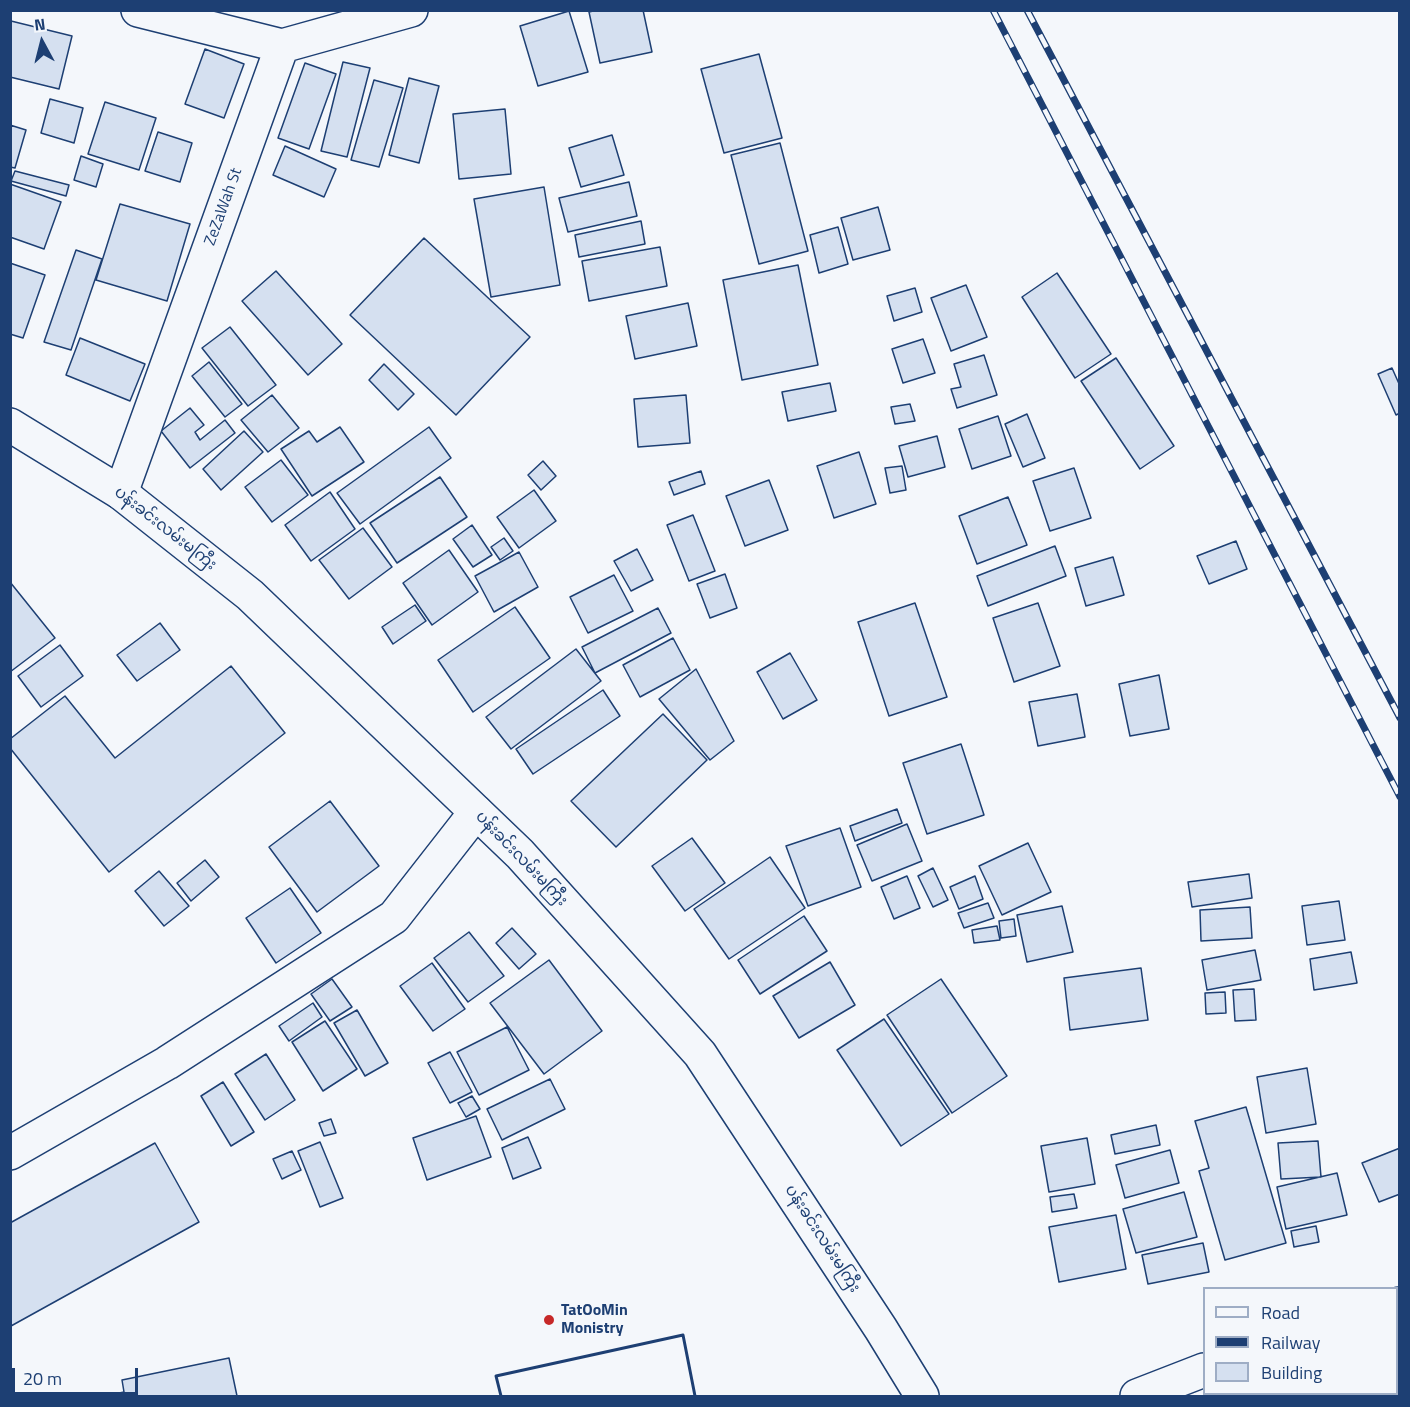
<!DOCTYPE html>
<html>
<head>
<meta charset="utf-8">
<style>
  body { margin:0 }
  #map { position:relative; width:1410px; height:1407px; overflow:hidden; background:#f4f7fb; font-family:"Titillium Web",sans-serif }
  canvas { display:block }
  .frame { position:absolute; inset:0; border:12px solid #1d3f73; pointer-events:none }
  .legend { position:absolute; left:1203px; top:1287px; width:195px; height:108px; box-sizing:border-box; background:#f4f7fb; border:2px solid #9eadc5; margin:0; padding:8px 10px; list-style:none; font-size:18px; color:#1d3f73 }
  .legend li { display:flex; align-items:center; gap:12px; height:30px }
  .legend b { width:30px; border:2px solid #9eadc5 }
  .north { position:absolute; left:12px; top:12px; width:60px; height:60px; -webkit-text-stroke:4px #f4f7fb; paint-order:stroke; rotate:353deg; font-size:16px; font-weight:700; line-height:24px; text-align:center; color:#1d3f73 }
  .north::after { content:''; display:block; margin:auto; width:21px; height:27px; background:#1d3f73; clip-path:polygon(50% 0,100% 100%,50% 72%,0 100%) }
  .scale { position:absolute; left:12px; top:1368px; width:126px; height:27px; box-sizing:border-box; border:3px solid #1d3f73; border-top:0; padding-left:8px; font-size:18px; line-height:21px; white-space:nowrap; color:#1d3f73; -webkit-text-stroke:4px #f4f7fb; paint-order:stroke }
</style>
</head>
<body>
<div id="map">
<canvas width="1410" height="1407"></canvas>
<div class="frame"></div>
<ul class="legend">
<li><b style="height:8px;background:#f4f7fb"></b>Road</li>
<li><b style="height:8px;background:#1d3f73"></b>Railway</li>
<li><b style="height:16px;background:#d5e0f0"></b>Building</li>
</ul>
<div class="north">N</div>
<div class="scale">20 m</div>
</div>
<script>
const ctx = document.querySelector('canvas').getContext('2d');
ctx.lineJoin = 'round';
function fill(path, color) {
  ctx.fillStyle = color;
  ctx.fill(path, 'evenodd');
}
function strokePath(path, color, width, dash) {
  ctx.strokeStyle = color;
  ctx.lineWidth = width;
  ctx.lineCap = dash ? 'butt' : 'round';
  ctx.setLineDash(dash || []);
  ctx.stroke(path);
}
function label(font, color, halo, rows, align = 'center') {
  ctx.font = font + ' "Titillium Web","Noto Sans Myanmar",sans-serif';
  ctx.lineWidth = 4.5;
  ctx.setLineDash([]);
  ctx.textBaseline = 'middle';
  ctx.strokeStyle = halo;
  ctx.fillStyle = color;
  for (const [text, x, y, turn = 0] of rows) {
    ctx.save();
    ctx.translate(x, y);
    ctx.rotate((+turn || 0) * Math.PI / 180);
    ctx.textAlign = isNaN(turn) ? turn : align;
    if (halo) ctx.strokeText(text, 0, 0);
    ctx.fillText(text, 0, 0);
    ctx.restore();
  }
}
const building = new Path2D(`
  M 597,10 L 643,10 L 652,52 L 600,63 L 589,12 Z
  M 569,11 L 588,72 L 538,86 L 520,26 Z
  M 11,21 L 72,36 L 59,89 L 10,77 Z
  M 205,49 L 244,64 L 224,118 L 185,104 Z
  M 759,54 L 782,138 L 724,153 L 701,69 Z
  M 343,62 L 370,68 L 347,157 L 321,151 Z
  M 305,63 L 336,74 L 309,149 L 278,138 Z
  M 409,78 L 439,86 L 419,163 L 389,155 Z
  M 374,80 L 403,88 L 379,167 L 351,160 Z
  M 50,99 L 83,108 L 74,143 L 41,133 Z
  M 105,102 L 156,118 L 139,170 L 88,154 Z
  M 505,109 L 511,174 L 459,179 L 453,114 Z
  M 10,125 L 26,130 L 15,168 L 10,167 Z
  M 158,132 L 192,143 L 180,182 L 145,171 Z
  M 612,135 L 624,175 L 581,187 L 569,148 Z
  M 780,143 L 808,251 L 759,264 L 731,155 Z
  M 285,146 L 336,169 L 324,197 L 273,175 Z
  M 81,156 L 103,164 L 96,187 L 74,180 Z
  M 15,171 L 69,185 L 66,196 L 11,181 Z
  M 629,182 L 637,216 L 568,232 L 559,198 Z
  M 10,184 L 61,202 L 44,249 L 10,237 Z
  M 544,187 L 560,285 L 491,297 L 474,199 Z
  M 120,204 L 190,224 L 167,301 L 96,280 Z
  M 878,207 L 890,250 L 853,260 L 841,218 Z
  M 641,221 L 645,244 L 579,257 L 575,235 Z
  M 838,227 L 848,264 L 819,273 L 810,235 Z
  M 424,238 L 530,337 L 456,415 L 350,315 Z
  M 660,247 L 667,286 L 589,301 L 582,261 Z
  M 76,250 L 102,259 L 71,350 L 44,342 Z
  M 10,263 L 45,275 L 23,338 L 10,334 Z
  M 798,265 L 818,365 L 742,380 L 723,280 Z
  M 276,271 L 342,344 L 308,375 L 242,301 Z
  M 1057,273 L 1111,354 L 1075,378 L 1022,297 Z
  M 966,285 L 987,337 L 951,351 L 931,298 Z
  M 915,288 L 922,312 L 894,321 L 887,296 Z
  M 688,303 L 697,346 L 635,359 L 626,316 Z
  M 230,327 L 276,385 L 248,406 L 202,348 Z
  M 80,338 L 145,364 L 130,401 L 66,375 Z
  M 923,339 L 935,373 L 903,383 L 892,349 Z
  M 984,355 L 997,395 L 957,408 L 951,389 L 961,387 L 954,364 Z
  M 1116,358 L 1174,446 L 1140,469 L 1081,381 Z
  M 209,362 L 242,404 L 225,417 L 192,376 Z
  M 384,364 L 414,394 L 398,410 L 369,380 Z
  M 1392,368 L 1400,386 L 1400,413 L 1396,415 L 1378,374 Z
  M 830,383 L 836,411 L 788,421 L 782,392 Z
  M 272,395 L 299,428 L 268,452 L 241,420 Z
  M 686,395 L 690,443 L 638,447 L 634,399 Z
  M 910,404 L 915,421 L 895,424 L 891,407 Z
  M 190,408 L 204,425 L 195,432 L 200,440 L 225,420 L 235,433 L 190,468 L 161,431 Z
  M 1027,414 L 1045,458 L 1023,467 L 1005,424 Z
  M 998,416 L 1011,456 L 972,469 L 959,429 Z
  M 340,427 L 364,462 L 312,496 L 281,449 L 309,431 L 317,442 Z
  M 429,427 L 451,458 L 360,524 L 337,493 Z
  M 244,431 L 263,452 L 221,490 L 203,469 Z
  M 937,436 L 945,467 L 908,477 L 899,446 Z
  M 859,452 L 876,504 L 834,518 L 817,466 Z
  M 281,460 L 308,495 L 272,522 L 245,487 Z
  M 543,461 L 556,476 L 541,490 L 528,475 Z
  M 902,466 L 906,490 L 890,493 L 885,468 Z
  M 1074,468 L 1091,518 L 1050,531 L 1033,481 Z
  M 701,471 L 705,484 L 674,495 L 669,482 Z
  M 440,477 L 467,517 L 397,563 L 370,523 Z
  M 769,480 L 788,530 L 745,546 L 726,496 Z
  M 534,490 L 556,521 L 519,548 L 497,517 Z
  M 330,492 L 355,529 L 311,561 L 285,525 Z
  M 1008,497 L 1027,545 L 977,564 L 959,516 Z
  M 693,515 L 715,571 L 689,581 L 667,525 Z
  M 472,525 L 492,555 L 473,567 L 453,539 Z
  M 363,528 L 392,567 L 349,599 L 319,560 Z
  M 504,538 L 513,551 L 500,560 L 491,547 Z
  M 1236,541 L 1247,569 L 1209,584 L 1197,556 Z
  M 1055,546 L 1066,576 L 988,606 L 977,576 Z
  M 637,549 L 653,580 L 631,591 L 614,561 Z
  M 449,550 L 478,592 L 432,625 L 403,583 Z
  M 519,552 L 538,587 L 494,612 L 475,576 Z
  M 1113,557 L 1124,595 L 1086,606 L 1075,568 Z
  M 725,574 L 737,608 L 710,618 L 697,584 Z
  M 614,575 L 633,611 L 588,633 L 570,597 Z
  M 10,582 L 55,638 L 10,672 Z
  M 915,603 L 947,697 L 889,716 L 858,622 Z
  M 1038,603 L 1060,666 L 1014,682 L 993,618 Z
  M 415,605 L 426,621 L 393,644 L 382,627 Z
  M 515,607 L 550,658 L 473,712 L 438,660 Z
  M 658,608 L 671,633 L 595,673 L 582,647 Z
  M 160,623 L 180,650 L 137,681 L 117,655 Z
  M 673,638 L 690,670 L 640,697 L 623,665 Z
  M 60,645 L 83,676 L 41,707 L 18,676 Z
  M 576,649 L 601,681 L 511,749 L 486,717 Z
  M 790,653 L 817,700 L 783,719 L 757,672 Z
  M 231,666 L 285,733 L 109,872 L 10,748 L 10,739 L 65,696 L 115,758 Z
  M 696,669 L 734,741 L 710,760 L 659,699 Z
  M 1159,675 L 1169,729 L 1130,736 L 1119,684 Z
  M 603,690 L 620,716 L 533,774 L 516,749 Z
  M 1077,694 L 1085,737 L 1038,746 L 1029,702 Z
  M 663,714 L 707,760 L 616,847 L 571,801 Z
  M 961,744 L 984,815 L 927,834 L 903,763 Z
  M 330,801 L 379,866 L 317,912 L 269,847 Z
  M 897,809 L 902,823 L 855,841 L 850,826 Z
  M 907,824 L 922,861 L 872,881 L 857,845 Z
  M 840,828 L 861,887 L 808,906 L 786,846 Z
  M 692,838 L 725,883 L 685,911 L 652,866 Z
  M 1028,843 L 1051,892 L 1002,915 L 979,866 Z
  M 770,857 L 805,908 L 729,959 L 694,909 Z
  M 205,860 L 219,877 L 191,901 L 177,883 Z
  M 933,868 L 948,900 L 933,907 L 918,876 Z
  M 159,871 L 189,906 L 164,926 L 135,891 Z
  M 1249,874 L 1252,898 L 1192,907 L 1188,882 Z
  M 907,876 L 920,908 L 894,919 L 881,887 Z
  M 975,876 L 983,899 L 959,909 L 950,887 Z
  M 290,888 L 321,933 L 276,963 L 246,918 Z
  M 1339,901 L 1345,940 L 1307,945 L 1302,906 Z
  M 988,903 L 994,918 L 964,928 L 958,913 Z
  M 1062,906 L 1073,952 L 1027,962 L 1017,915 Z
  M 1250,907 L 1252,938 L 1201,941 L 1200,910 Z
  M 804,916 L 827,951 L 760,994 L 738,960 Z
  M 1014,919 L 1016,936 L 1001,938 L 999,921 Z
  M 997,926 L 1000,940 L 974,943 L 972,930 Z
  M 512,928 L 536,954 L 519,969 L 496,943 Z
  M 469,932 L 504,976 L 468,1002 L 434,958 Z
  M 1255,950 L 1261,980 L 1207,990 L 1202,960 Z
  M 1351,952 L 1357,983 L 1314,990 L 1310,959 Z
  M 549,960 L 602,1031 L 544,1074 L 490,1003 Z
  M 830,962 L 855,1005 L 799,1038 L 773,996 Z
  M 432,963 L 465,1009 L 433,1031 L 400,986 Z
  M 1141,968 L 1148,1020 L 1070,1030 L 1064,978 Z
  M 332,979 L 352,1007 L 330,1021 L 311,994 Z
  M 941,979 L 1007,1076 L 952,1113 L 887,1015 Z
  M 1254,989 L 1256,1020 L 1235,1021 L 1233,990 Z
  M 1225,992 L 1226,1013 L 1206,1014 L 1205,993 Z
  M 313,1003 L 322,1017 L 289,1041 L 279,1026 Z
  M 357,1010 L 388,1063 L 365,1076 L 334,1023 Z
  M 884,1019 L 949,1114 L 901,1146 L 837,1050 Z
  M 325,1021 L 357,1069 L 323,1091 L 292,1042 Z
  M 507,1027 L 529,1070 L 479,1095 L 457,1052 Z
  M 450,1052 L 472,1092 L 450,1103 L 428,1063 Z
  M 266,1054 L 295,1100 L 265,1120 L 235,1074 Z
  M 1307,1068 L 1316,1124 L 1266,1133 L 1257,1077 Z
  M 550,1079 L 565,1109 L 502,1140 L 487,1109 Z
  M 223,1082 L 254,1132 L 231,1146 L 201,1096 Z
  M 472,1096 L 480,1109 L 466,1117 L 458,1103 Z
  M 1246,1107 L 1286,1243 L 1225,1260 L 1199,1171 L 1209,1168 L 1195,1121 Z
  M 476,1116 L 491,1157 L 427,1180 L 413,1138 Z
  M 331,1119 L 336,1133 L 324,1136 L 319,1123 Z
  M 1156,1125 L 1160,1145 L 1115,1154 L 1111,1135 Z
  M 528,1137 L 541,1168 L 513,1179 L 502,1148 Z
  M 1087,1138 L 1095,1184 L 1049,1192 L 1041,1146 Z
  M 1318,1141 L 1321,1177 L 1281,1179 L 1278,1143 Z
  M 320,1142 L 343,1198 L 320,1207 L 298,1151 Z
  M 155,1143 L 199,1222 L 11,1326 L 10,1223 Z
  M 1400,1148 L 1400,1194 L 1379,1202 L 1362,1163 Z
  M 1170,1150 L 1179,1183 L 1125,1198 L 1116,1165 Z
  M 292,1151 L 301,1170 L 282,1179 L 273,1159 Z
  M 1337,1173 L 1347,1215 L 1286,1229 L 1277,1187 Z
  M 1184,1192 L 1197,1237 L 1136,1253 L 1123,1209 Z
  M 1074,1194 L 1077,1208 L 1052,1212 L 1050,1197 Z
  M 1116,1215 L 1126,1269 L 1059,1282 L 1049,1227 Z
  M 1316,1226 L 1319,1242 L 1294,1247 L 1291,1231 Z
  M 1203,1243 L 1209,1272 L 1148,1284 L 1142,1255 Z
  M 229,1358 L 237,1396 L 105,1396 L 124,1392 L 122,1380 Z`);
const minor = new Path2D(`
  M 138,10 L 282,46
  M 121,493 L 282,46 L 411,10
  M 10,1153 L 167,1063 L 394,917 L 476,812`);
const major = new Path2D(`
  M 10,425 L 121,493 L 250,595 L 520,854 L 700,1054 L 881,1329 L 922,1396
  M 1396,1305 L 1400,1304
  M 1137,1396 L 1204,1370`);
const rail = new Path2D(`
  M 993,10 L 1400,797
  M 1027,10 L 1400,718`);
const wall = new Path2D(`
  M 501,1396 L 496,1376 L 683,1335 L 695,1396`);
const markers = [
  [549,1320,6,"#c62828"]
];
const streetNames = [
  ["ZeZaWah St",224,207,-70],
  ["ပန်းခင်းလမ်းမကြီး",165,529,38],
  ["ပန်းခင်းလမ်းမကြီး",521,859,46],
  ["ပန်းခင်းလမ်းမကြီး",822,1239,57]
];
const poiNames = [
  ["TatOoMin",561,1311],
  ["Monistry",561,1329]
];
fill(building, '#d5e0f0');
strokePath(building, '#1d3f73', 1.5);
strokePath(minor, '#1d3f73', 36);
strokePath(major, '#1d3f73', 36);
strokePath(minor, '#f4f7fb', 33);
strokePath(major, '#f4f7fb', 33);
strokePath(rail, '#1d3f73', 7);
strokePath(rail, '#f4f7fb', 4.5, [14]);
strokePath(wall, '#1d3f73', 3);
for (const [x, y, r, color] of markers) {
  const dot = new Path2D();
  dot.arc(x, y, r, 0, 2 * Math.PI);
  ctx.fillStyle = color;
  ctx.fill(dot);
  strokePath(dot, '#f4f7fb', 2);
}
label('16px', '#1d3f73', '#f4f7fb', streetNames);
label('bold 16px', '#1d3f73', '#f4f7fb', poiNames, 'left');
</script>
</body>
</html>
